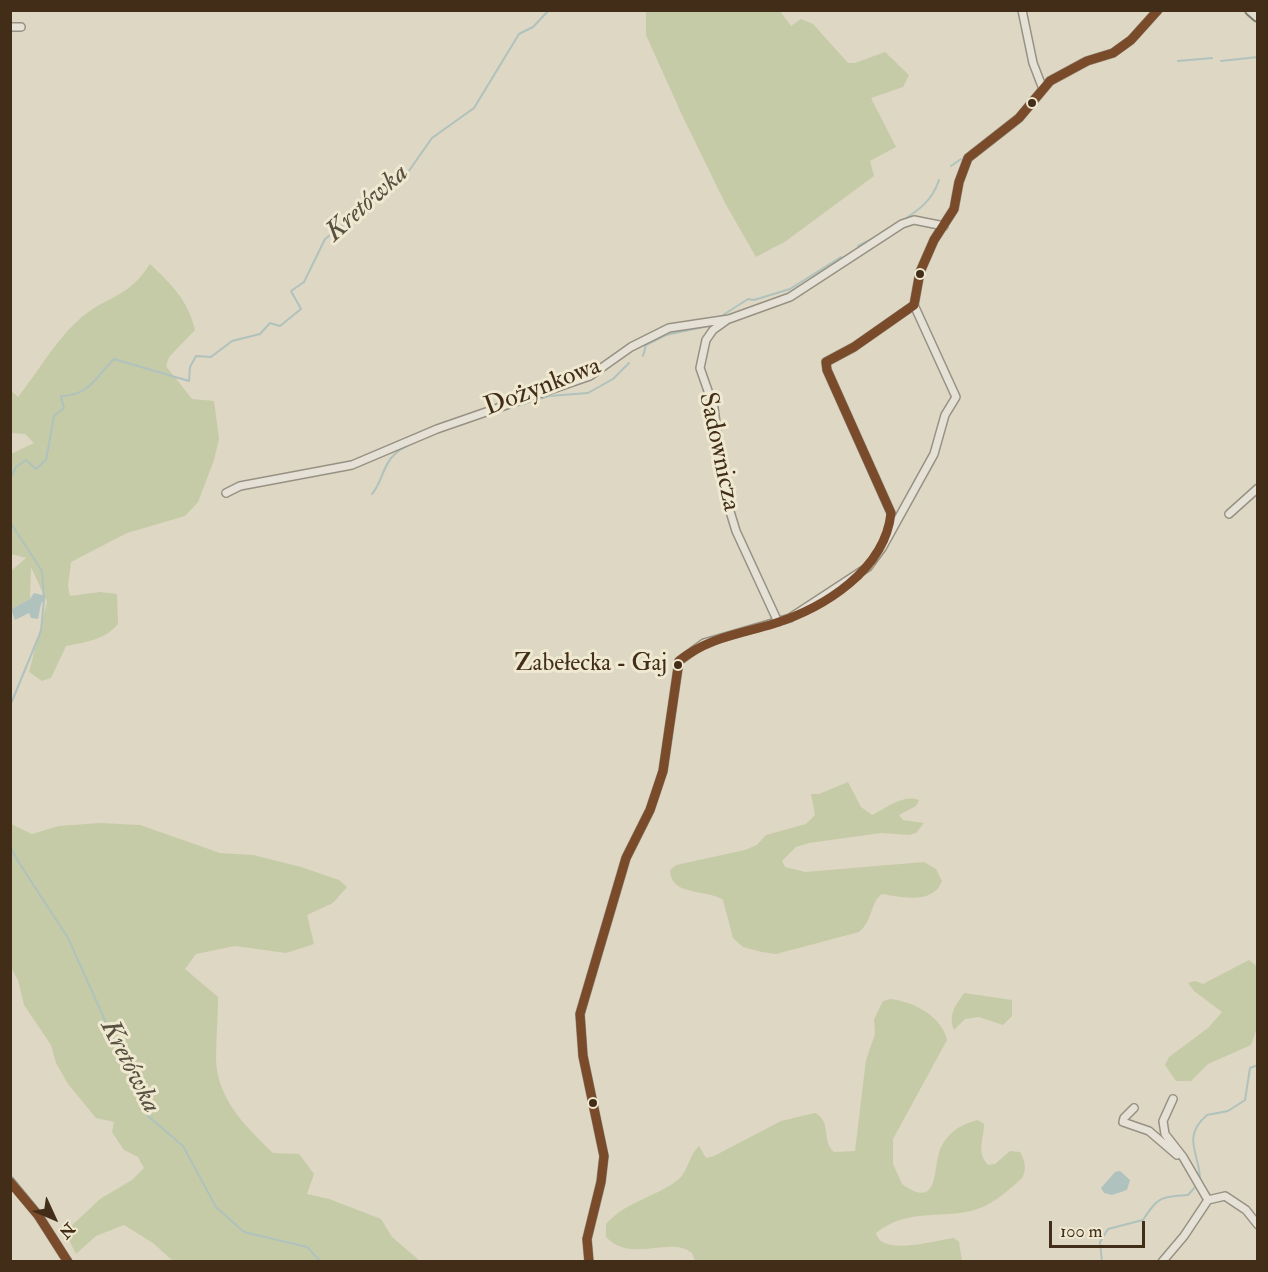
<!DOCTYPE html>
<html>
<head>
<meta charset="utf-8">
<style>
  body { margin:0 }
  #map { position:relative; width:1268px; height:1272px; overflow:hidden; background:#ddd7c3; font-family:"IM FELL Double Pica",serif }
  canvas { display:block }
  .frame { position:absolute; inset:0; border:12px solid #412d18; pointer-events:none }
  .north { position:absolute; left:24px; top:1188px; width:60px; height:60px; -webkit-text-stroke:4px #f0e9d1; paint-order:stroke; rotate:134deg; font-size:16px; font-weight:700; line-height:24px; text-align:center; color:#412d18 }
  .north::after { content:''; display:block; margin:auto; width:21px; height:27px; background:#412d18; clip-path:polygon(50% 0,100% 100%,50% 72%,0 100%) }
  .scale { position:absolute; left:1049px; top:1221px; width:96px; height:27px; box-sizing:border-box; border:3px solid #412d18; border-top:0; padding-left:8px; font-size:18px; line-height:21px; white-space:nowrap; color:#412d18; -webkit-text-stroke:4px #f0e9d1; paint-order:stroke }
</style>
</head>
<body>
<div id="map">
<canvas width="1268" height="1272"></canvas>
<div class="frame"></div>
<div class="north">N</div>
<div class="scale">100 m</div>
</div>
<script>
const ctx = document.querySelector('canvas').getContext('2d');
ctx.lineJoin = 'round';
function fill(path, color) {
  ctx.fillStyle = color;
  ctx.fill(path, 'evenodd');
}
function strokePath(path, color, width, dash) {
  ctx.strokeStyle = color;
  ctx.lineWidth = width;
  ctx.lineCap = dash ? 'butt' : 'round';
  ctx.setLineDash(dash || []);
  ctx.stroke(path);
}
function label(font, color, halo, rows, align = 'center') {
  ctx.font = font + ' "IM FELL Double Pica",serif';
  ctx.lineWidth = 6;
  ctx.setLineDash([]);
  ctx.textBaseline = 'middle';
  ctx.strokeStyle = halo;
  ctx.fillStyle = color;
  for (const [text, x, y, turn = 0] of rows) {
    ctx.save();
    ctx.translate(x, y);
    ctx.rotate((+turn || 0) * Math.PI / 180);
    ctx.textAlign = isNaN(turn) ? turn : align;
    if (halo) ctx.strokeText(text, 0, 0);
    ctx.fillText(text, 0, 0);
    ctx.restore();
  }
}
const green = new Path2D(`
  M 646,11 L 780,11 L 791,26 L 801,19 L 813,24 L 848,63 L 855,63 L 885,52 L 909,75 L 903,87 L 871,98 L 896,147 L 870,161 L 874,176 L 786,241 L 756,257 L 725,203 L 682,115 L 646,35 Z
  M 150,264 C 172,285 188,300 195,330 L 169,357 L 166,366 L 192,399 L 214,401 L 219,439 L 214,460 L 198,502 L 185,516 L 127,533 L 71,562 L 68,586 L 70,596 L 100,592 L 117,594 L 118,624 C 104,640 87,642 66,646 L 51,678 L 42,681 L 29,672 L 47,602 L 31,567 L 30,599 L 11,609 L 11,571 L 26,558 L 11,554 L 11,454 L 34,443 L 25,434 L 11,433 L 10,390 L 18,397 C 39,371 56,339 82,317 C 109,295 128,298 150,264 Z
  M 848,782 L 861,807 L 872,815 C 887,808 903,794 919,800 L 916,806 L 899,815 L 903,820 L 924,823 L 916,833 L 909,835 L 881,833 L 809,843 L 796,847 L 782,861 L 785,867 L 805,872 L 924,862 L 936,869 L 942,881 C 933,905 901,897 882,894 C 870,902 873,921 859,932 L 776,954 L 762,952 L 743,947 L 733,938 L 723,900 C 709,889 670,897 670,870 L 676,865 L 745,850 L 757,845 L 766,835 L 806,824 L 815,815 L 811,794 L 819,794 Z
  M 100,823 L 140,825 L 220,853 L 253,855 L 301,867 L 339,880 L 347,887 L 333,903 L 307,915 L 314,944 L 286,953 L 235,946 L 196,954 L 185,969 L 218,997 C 218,1018 216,1038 216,1059 C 217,1099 246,1127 273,1153 L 299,1154 L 314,1174 L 307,1194 L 329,1199 L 381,1219 L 392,1237 L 420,1261 L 173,1261 L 153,1243 L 124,1225 L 96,1236 L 76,1254 L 65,1232 L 100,1199 L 132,1180 L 144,1168 L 138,1157 L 124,1150 L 112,1132 L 114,1122 L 96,1118 L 68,1084 L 56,1063 L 51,1045 L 24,1005 L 18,980 L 11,968 L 11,824 L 32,834 L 59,826 Z
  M 1249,960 L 1258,967 L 1257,1028 L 1251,1045 L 1208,1064 L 1191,1081 L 1176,1081 L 1165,1065 L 1169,1057 L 1208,1028 L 1222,1012 L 1194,991 L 1188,983 L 1195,981 L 1203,984 Z
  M 964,993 L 1012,1000 L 1012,1016 L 1003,1025 L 979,1017 L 965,1019 L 954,1030 C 948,1015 955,1006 964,993 Z
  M 890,999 C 912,1001 942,1016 947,1040 L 893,1139 L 893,1164 L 902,1184 C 941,1212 932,1166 941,1147 C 948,1132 963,1123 978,1120 L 984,1124 C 984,1139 976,1152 988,1165 L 995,1164 L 1010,1151 L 1020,1152 C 1025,1161 1027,1169 1022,1178 C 1007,1192 991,1206 971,1211 C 936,1219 908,1208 876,1233 C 881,1257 936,1240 954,1238 L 959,1242 L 962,1261 L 695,1261 L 692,1253 C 671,1235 631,1264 606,1237 L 606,1224 C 626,1201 657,1197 679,1179 C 688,1171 689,1155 699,1146 L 706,1158 L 714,1156 L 781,1121 L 815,1113 C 832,1121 821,1141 834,1152 L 855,1151 L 866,1060 L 875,1034 L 874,1019 L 883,1001 Z`);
const water = new Path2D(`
  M 34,593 L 46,596 L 41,604 L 38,619 L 31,618 L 29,613 L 15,620 L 11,609 L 30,599 Z
  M 1120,1171 L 1130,1180 L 1127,1190 L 1112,1195 L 1104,1193 L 1101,1188 L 1115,1172 Z`);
const stream = new Path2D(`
  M 1178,61 L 1212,58
  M 1221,61 L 1258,57
  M 951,166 L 961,159
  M 902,221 C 920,209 932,201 939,180
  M 858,246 L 874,238
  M 720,317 L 748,299 L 754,300 L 790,289 L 841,257
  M 643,356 L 646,345 L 666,335 L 708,326
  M 488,415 L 549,396 L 588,393 L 613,379 L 629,363
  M 10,480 L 16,467 L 26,460 L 36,469 L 46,460 L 54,416 L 64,408 L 61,396 C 91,395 95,377 114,359 L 189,381 L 190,367 L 196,356 L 211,357 L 232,341 L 260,334 L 270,323 L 280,326 L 301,309 L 291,291 L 304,282 L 325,239 L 406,175 L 432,138 L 474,108 L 519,34 L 533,27 L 549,10
  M 372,494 C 382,483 383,464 395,454 C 411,439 459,425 481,417
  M 10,522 L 42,571 L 44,600 L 41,631 L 10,706
  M 10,845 L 16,858 L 68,938 L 148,1116 L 183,1146 L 216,1207 L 244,1232 L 307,1247 L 321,1262
  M 1200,1181 C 1201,1155 1180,1138 1207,1115 L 1228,1111 L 1245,1100 L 1250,1068 L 1258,1065
  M 1102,1262 L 1100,1242 L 1108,1229 L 1143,1220 C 1158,1197 1160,1197 1188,1195 L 1196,1186`);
const minor = new Path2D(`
  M 1022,10 L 1033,63 L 1043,89
  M 10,27 L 21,27
  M 727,320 L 713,330 L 706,340 L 700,368 L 714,408 L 725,495 L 736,531 L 778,622
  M 226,493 L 240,486 L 352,465 L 437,429 L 590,376 L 631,347 L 669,328 L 729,319 L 790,297 L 902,224 L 914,220 L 944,226
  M 1229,514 L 1258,488
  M 891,528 L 891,513 L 827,370 L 826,362 L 854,347 L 914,305 L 920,272 L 934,240 L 954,209 L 959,182 L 968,158 L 1019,118 L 1050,81 L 1087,61 L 1113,53 L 1131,40 L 1158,10
  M 1173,1099 L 1163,1121 L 1165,1134 L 1183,1157 L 1208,1200
  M 1134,1108 L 1124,1118 L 1123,1122 L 1149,1131 L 1177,1155
  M 10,1181 L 38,1215 L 68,1262
  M 589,1262 L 587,1239 L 601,1182 L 604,1156 L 583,1056 L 580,1014 L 626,858 L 650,810 L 663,771 L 679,661 L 704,643 L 790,618 L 868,567 L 882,548 L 934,454 L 945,415 L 956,397 L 914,305
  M 1162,1262 L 1184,1236 L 1208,1200 L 1225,1196 L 1246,1210 L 1258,1225`);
const primary = new Path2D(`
  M 1251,10 L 1258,16`);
const bus1 = new Path2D(`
  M 826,362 L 854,347 L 914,305 L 920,272 L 934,240 L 954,209 L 959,182 L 968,158 L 1019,118 L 1050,81 L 1087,61 L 1113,53 L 1131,40 L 1158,10
  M 10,1182 L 38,1215 L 68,1262
  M 589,1262 L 587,1239 L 601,1182 L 604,1156 L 583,1056 L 580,1014 L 626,858 L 650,810 L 663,771 L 679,661 C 707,638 739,634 773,624 C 824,608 885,570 891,513 L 827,370 L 826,362`);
const markers = [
  [1032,103,5,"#412d18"],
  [920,274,5,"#412d18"],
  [678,665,5,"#412d18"],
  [593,1103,5,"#412d18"]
];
const busNames = [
  ["Zabełecka - Gaj",667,665]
];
const streetNames = [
  ["Dożynkowa",543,388,-21],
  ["Sadownicza",718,452,78]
];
const waterNames = [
  ["Kretówka",368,204,-42],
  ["Kretówka",129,1067,63]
];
fill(green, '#c6cba7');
fill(water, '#b0c2bd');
strokePath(stream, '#b0c2bd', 2);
strokePath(minor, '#979183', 10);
strokePath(primary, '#807a6c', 14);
strokePath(minor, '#e5e1d7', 7);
strokePath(primary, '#e0ddd1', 10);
strokePath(bus1, '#7a4b2a', 9);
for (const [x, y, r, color] of markers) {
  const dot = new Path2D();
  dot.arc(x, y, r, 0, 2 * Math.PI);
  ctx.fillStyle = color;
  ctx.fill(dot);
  strokePath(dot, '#f0e9d1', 2);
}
label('24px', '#412d18', '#f0e9d1', busNames, 'right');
label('26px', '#412d18', '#f0e9d1', streetNames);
label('italic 27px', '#585040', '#f0e9d1', waterNames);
</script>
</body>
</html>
